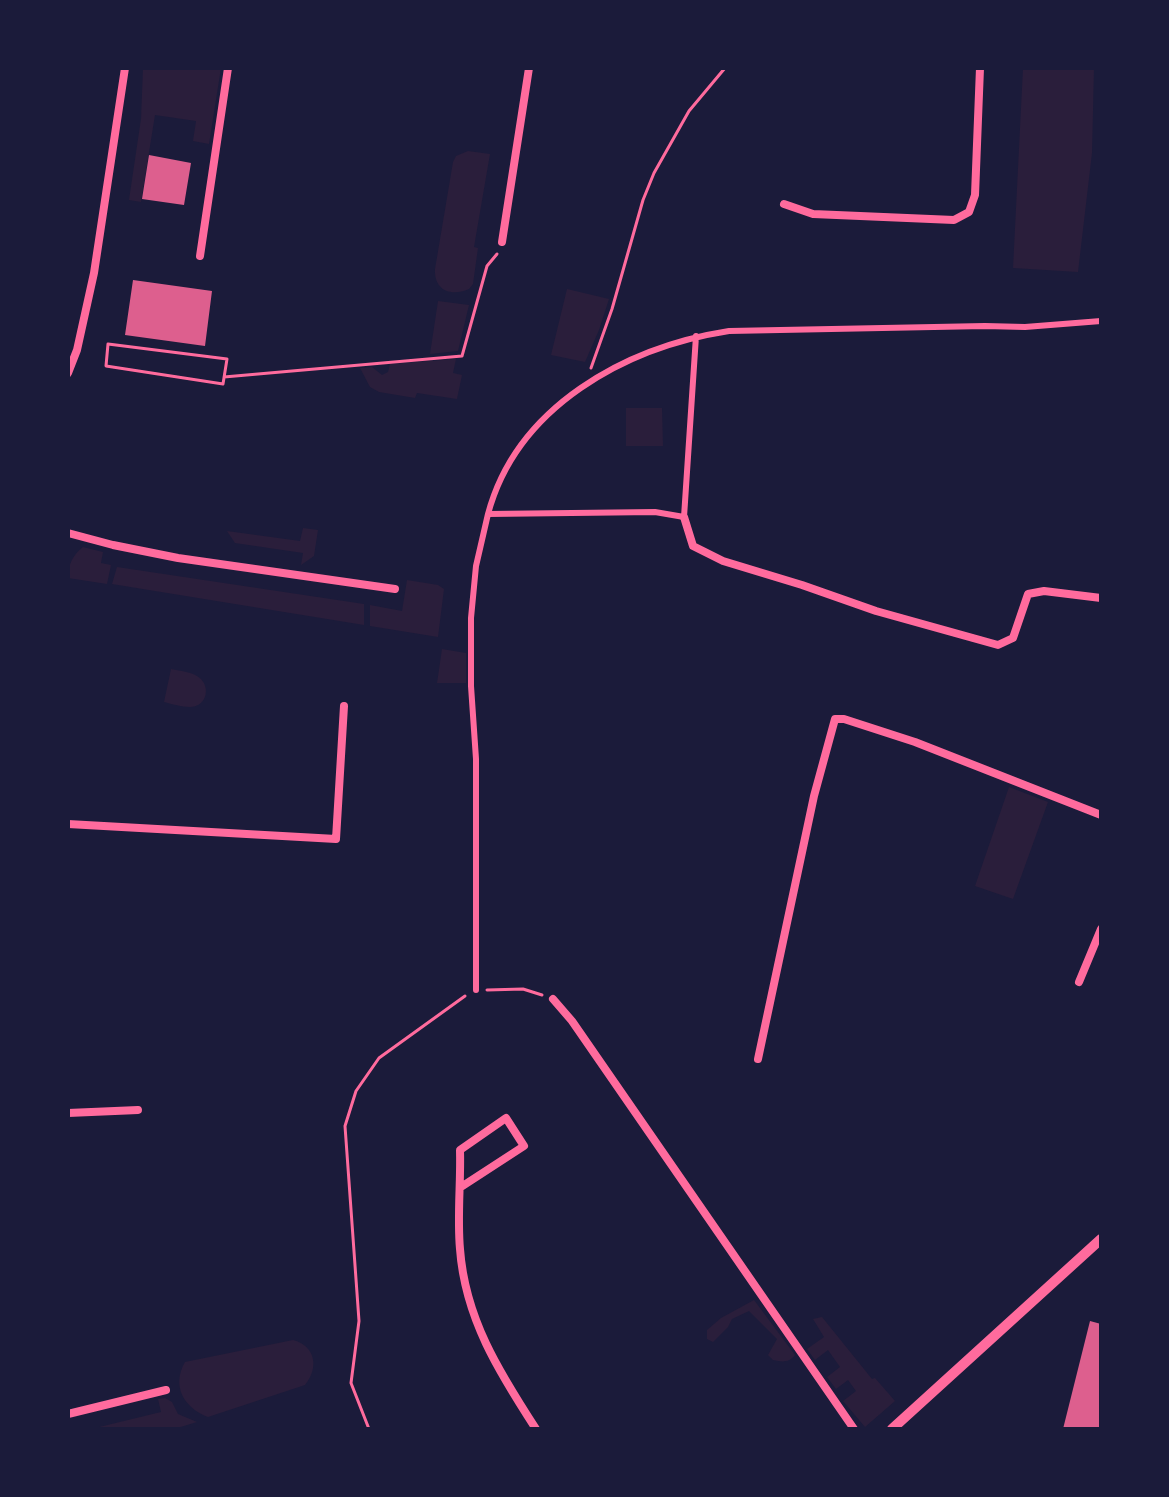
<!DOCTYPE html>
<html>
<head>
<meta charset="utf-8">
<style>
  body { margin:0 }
  #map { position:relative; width:1169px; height:1497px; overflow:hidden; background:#1b1b3a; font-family:Overpass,sans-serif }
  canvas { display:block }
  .frame { position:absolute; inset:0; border:70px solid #1b1b3a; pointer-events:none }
</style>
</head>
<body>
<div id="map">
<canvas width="1169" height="1497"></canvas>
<div class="frame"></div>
</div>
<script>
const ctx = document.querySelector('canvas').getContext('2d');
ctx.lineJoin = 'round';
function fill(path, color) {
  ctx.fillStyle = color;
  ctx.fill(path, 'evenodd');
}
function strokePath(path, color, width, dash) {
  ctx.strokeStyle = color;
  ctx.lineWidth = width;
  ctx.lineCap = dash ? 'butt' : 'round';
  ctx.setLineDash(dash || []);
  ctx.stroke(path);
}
const green = new Path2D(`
  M 143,68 L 221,68 L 209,144 L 193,141 L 196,121 L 155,115 L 141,202 L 129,200 L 141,119 Z
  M 1023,68 L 1094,68 L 1092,153 L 1078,272 L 1013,268 Z
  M 468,151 L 490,154 L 474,247 L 478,248 L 473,284 L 469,289 C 450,297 434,290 435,269 L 453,162 L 456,156 Z
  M 567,289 L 609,299 L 599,330 L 585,362 L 551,355 Z
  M 438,301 L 469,305 L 458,351 L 430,354 Z
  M 456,359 L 453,373 L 462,375 L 457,399 L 417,393 L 415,398 L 379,392 L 370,387 L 360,368 L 372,367 L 382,375 L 388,372 L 390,364 Z
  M 626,408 L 662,408 L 663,446 L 626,446 Z
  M 303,528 L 318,530 L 314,556 L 301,565 L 303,553 L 235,543 L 227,531 L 300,541 Z
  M 83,547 L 103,552 L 101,563 L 111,565 L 107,584 L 68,578 C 68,564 73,555 83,547 Z
  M 117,567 L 364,604 L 364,625 L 112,584 Z
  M 407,580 L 438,585 L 444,589 L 438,637 L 370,626 L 370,605 L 402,611 Z
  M 442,649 L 466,653 L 466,683 L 437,683 Z
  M 171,669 C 181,671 194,672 201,679 C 211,690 205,707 190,707 C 182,707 172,704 164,702 Z
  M 1009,787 L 1048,802 L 1013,899 L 975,886 Z
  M 754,1300 L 795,1355 C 789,1363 782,1362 773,1360 L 768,1355 L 777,1339 L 749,1311 L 732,1319 L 728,1327 L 713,1342 L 707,1339 L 707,1330 L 721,1318 Z
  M 822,1317 L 872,1379 L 875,1378 L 895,1401 L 865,1427 L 843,1401 L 856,1391 L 848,1380 L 836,1389 L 827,1377 L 840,1367 L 828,1350 L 815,1360 L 807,1349 L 824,1337 L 813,1319 Z
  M 293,1340 C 316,1346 319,1368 305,1385 L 208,1417 C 184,1408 171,1386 185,1362 Z
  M 165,1398 L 172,1402 L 178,1414 L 197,1422 L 174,1429 L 91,1429 L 161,1412 L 158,1399 Z`);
const building = new Path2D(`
  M 149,155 L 191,163 L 184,205 L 142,199 Z
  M 133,280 L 212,291 L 205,346 L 125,335 Z
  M 1090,1321 L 1101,1324 L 1101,1429 L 1063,1429 Z`);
const path = new Path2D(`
  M 108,344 L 227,359 L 223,384 L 106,366 Z
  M 591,368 L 612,309 L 643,200 L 654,173 L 689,111 L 725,68
  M 224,377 L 462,356 L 487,266 L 497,254
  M 487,990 L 523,989 L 542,995
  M 369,1429 L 351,1383 L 359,1321 L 345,1126 L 356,1091 L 379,1058 L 465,996`);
const pedestrian = new Path2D(`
  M 488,514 C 517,406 626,347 729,331 L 985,326 L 1025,327 L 1101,321
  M 476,990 L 476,759 L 471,686 L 471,618 L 476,566 L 488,514 L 655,512 L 684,517 L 696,336`);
const minor = new Path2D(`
  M 784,204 L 813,214 L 954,220 L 969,212 L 975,195 L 980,68
  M 502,242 L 529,68
  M 200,256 L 228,68
  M 68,373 L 77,350 L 94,273 L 125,68
  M 684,517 L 693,546 L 723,561 L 802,585 L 876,611 L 998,645 L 1013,638 L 1028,594 L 1044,591 L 1101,598
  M 68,533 L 113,545 L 178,558 L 395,589
  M 68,824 L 336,839 L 344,706
  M 1079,982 L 1101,929
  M 553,999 L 572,1021 L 854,1429
  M 758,1059 L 814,796 L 835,719 L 844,719 L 915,742 L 1101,815
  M 68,1113 L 138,1110
  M 461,1187 L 524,1146 L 506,1118 L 460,1150 C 461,1182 457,1216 460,1249 C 465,1318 499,1372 536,1429
  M 68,1414 L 166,1390`);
const tertiary = new Path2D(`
  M 892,1429 L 1101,1239`);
fill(green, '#2a1e3b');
fill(building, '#dd5f8e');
strokePath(path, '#ff6b9d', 3);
strokePath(pedestrian, '#ff6b9d', 6);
strokePath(minor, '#ff6b9d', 8);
strokePath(tertiary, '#ff6b9d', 10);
</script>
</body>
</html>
